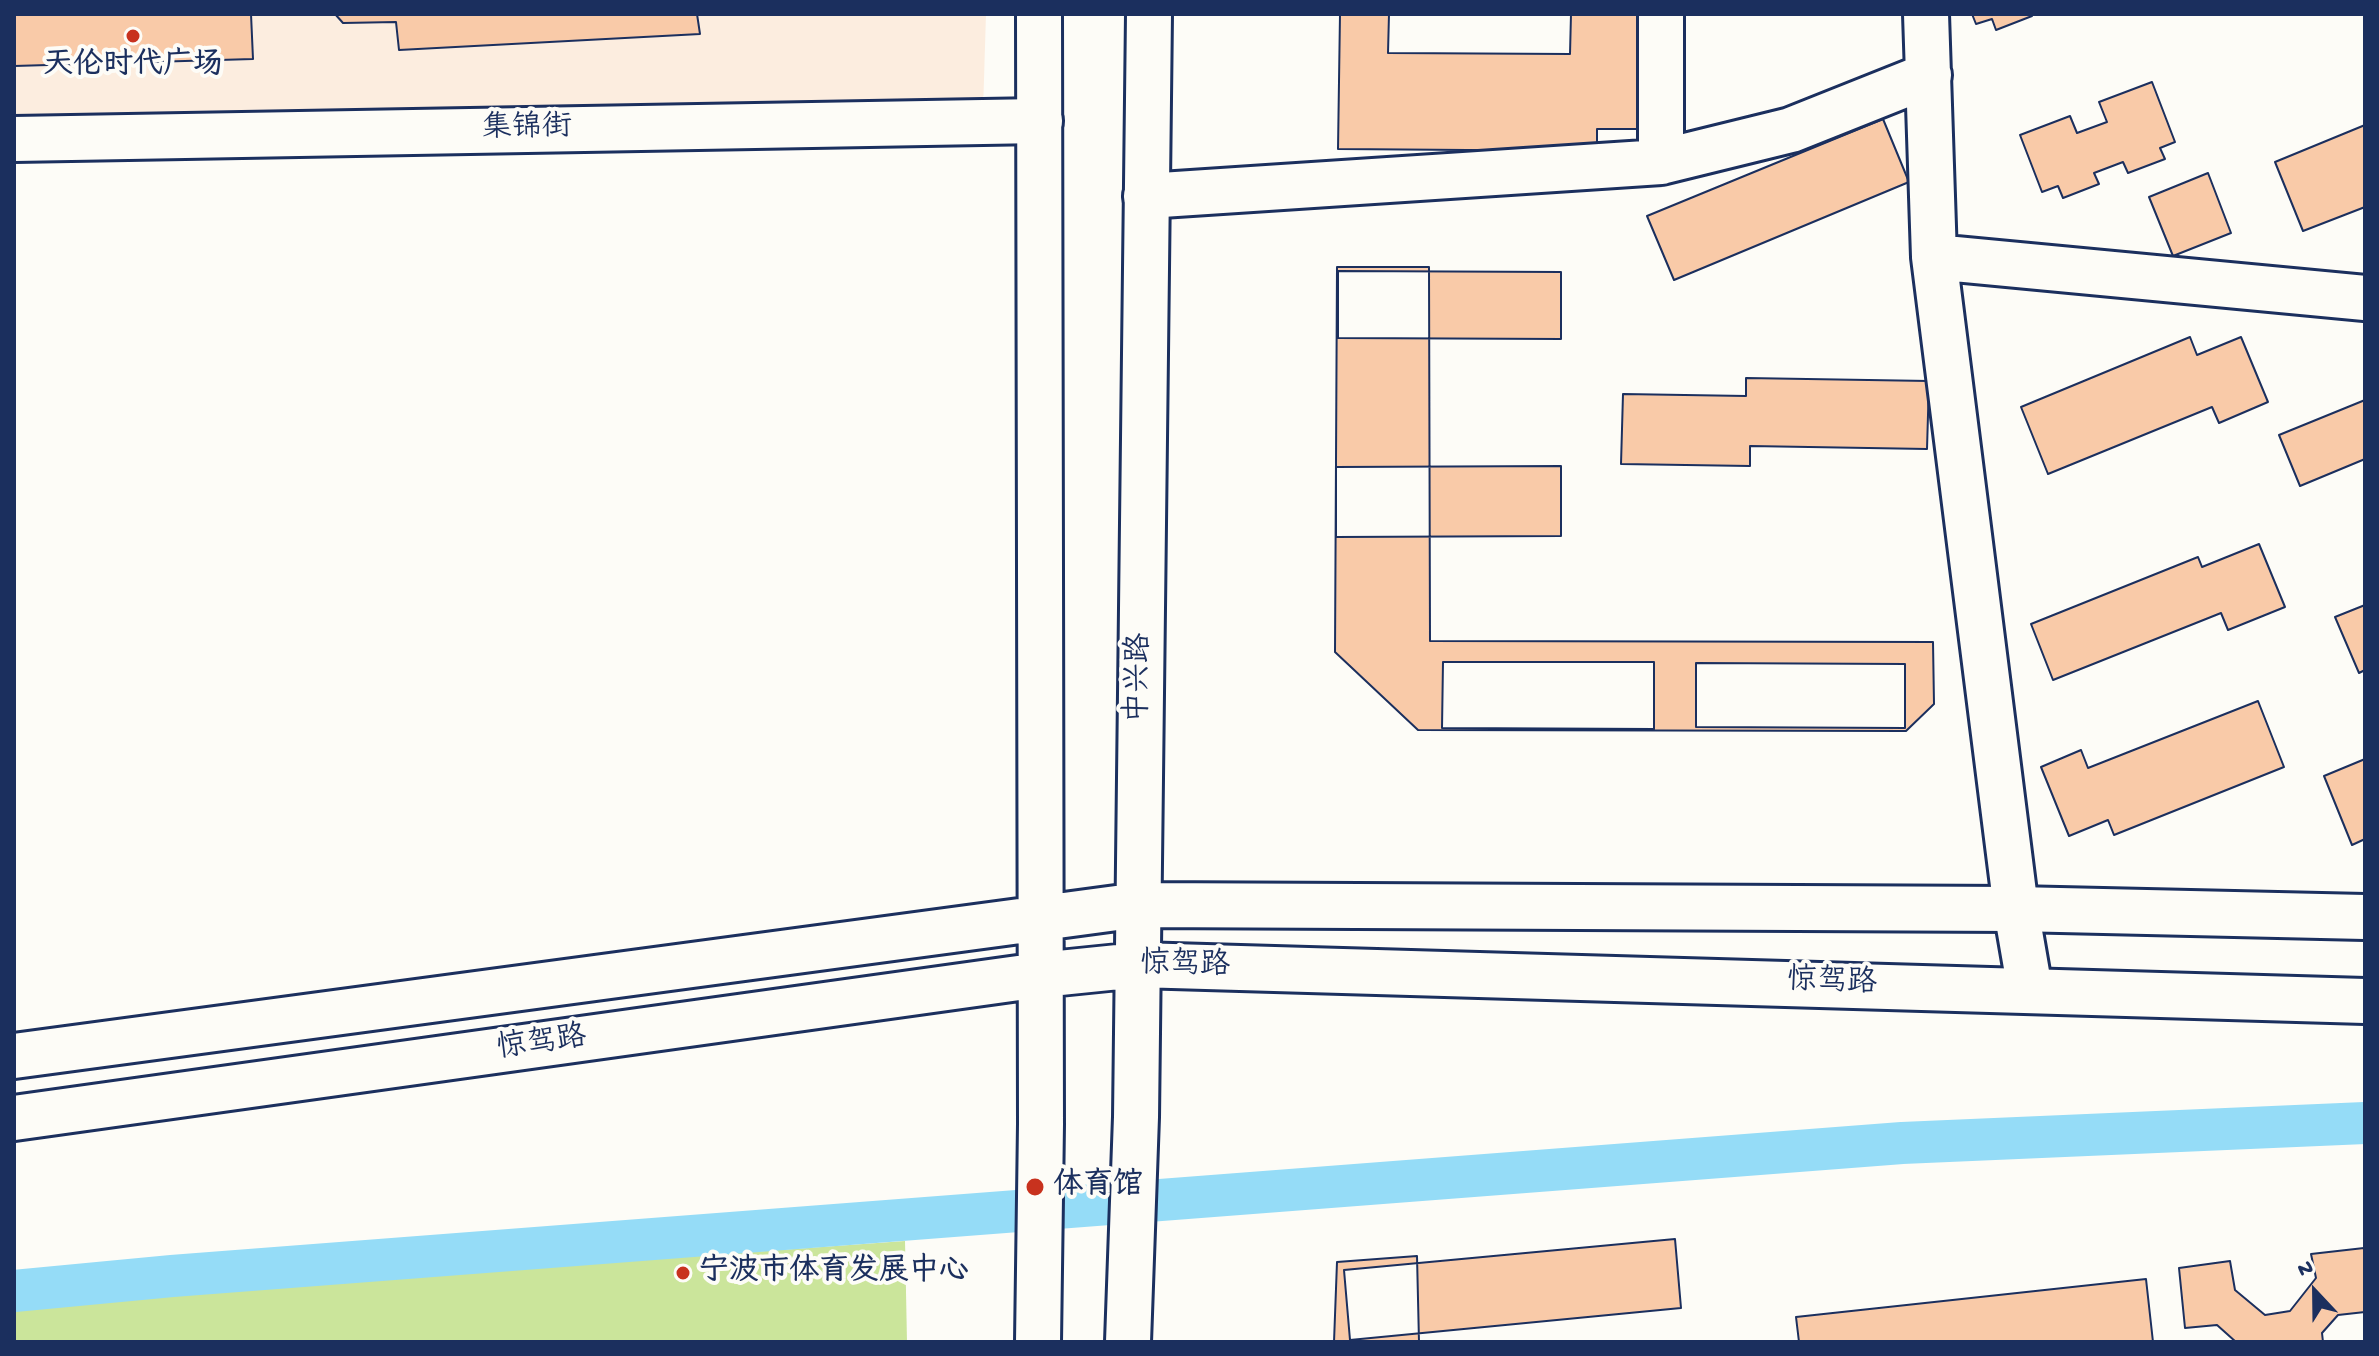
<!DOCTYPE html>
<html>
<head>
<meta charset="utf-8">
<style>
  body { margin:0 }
  #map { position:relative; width:2379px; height:1356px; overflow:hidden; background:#fdfcf7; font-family:"Gochi Hand",sans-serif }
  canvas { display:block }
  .frame { position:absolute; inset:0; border:16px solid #1b2f5e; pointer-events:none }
  .north { position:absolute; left:2275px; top:1252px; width:80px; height:80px; -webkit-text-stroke:6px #fdfcf7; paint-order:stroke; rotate:338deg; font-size:22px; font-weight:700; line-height:32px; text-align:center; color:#1b2f5e }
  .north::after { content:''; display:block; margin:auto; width:28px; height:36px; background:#1b2f5e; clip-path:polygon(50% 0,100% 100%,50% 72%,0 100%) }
</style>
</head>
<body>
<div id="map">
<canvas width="2379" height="1356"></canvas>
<div class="frame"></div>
<div class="north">N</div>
</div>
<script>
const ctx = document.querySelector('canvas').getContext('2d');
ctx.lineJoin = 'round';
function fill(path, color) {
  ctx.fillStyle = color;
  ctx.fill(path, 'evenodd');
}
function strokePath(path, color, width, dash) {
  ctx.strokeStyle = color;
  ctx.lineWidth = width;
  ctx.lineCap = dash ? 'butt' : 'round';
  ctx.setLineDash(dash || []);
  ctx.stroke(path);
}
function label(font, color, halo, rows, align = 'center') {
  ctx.font = font + ' "Gochi Hand","LXGW WenKai TC",sans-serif';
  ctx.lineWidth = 8;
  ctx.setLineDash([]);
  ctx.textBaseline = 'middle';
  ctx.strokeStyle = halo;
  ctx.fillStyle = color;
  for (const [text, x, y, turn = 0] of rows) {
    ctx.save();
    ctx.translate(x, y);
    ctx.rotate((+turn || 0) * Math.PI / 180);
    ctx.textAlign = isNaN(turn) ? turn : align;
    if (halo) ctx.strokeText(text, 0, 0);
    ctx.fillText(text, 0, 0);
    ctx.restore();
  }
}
const built = new Path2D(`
  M 14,14 L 986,14 L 983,112 L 14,130 Z`);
const green = new Path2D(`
  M 905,1241 L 907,1342 L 14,1342 L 14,1305 Z`);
const canal = new Path2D(`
  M 14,1291 L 172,1276 L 1902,1143 L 2365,1123`);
const building = new Path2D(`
  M 14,14 L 251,14 L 253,59 L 14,66 Z
  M 335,14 L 697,14 L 700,34 L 399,50 L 396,22 L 343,23 Z
  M 1340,14 L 1389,14 L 1388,53 L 1570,54 L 1571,14 L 1648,14 L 1646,129 L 1597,129 L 1597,151 L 1338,149 Z
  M 1972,14 L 2031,14 L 2032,16 L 1996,30 L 1992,19 L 1976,24 Z
  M 2152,82 L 2175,142 L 2160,148 L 2165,159 L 2128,173 L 2123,162 L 2094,173 L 2099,184 L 2063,198 L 2058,186 L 2042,192 L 2020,135 L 2070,116 L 2077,133 L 2107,122 L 2099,102 Z
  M 1883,119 L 1909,182 L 1674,280 L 1647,216 Z
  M 2365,125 L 2365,207 L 2303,231 L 2275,162 Z
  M 2208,173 L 2231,233 L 2173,256 L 2149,197 Z
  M 1337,267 L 1429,267 L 1430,641 L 1933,642 L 1934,704 L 1906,731 L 1418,730 L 1335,652 Z
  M 1338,271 L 1561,272 L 1561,339 L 1338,338 Z
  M 2190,337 L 2197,355 L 2241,337 L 2268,402 L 2219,423 L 2212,407 L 2048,474 L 2021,407 Z
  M 1746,378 L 1929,381 L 1927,449 L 1750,446 L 1750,466 L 1621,464 L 1623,394 L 1746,396 Z
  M 2365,400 L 2365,459 L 2300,486 L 2279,435 Z
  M 1561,466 L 1561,536 L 1336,537 L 1336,467 Z
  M 2259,544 L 2285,607 L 2228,630 L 2221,613 L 2053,680 L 2031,624 L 2198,557 L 2202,567 Z
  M 2365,605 L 2365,670 L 2359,673 L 2335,617 Z
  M 1443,662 L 1654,662 L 1654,729 L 1442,728 Z
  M 1696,663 L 1905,664 L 1905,728 L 1696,727 Z
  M 2258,701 L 2284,767 L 2114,835 L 2108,820 L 2069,836 L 2041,767 L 2081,750 L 2088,768 Z
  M 2365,759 L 2365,839 L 2352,845 L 2324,776 Z
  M 1675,1239 L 1681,1308 L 1350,1340 L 1344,1270 Z
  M 2364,1248 L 2365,1312 L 2338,1315 L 2322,1333 L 2323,1342 L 2236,1342 L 2217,1325 L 2185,1328 L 2179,1268 L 2230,1261 L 2235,1290 L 2265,1315 L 2290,1311 L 2316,1278 L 2311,1254 Z
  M 1417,1256 L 1419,1342 L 1334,1342 L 1337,1262 Z
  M 2146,1279 L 2153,1342 L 1799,1342 L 1796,1317 Z`);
const minor = new Path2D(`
  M 1926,14 L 1934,257 L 2365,298
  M 14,139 L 1040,121
  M 1661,162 L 1791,130 L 1929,75
  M 1146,196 L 1661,162 L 1661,14
  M 1934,257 L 2016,909 L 2030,990`);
const major = new Path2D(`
  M 14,1056 L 1139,905 L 2016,909 L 2365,917
  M 14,1118 L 1040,975 L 1138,965 L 2365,1001
  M 1038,1342 L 1041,1124 L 1039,14
  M 1128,1342 L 1136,1117 L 1149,14`);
const markers = [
  [133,36,8,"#c8321e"],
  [1035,1187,10,"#c8321e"],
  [683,1273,8,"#c8321e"]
];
const poiNames = [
  ["天伦时代广场",133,67,"center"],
  ["体育馆",1053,1187],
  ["宁波市体育发展中心",699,1273]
];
const streetNames = [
  ["集锦街",527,130,-1],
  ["中兴路",1141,678,-89],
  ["惊驾路",1185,967,1],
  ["惊驾路",1832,984,2],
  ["惊驾路",542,1045,-8]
];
fill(built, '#fceddf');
fill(green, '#cbe59b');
strokePath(canal, '#95dcf7', 42);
fill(building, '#f9caa8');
strokePath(building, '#1b2f5e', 2);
strokePath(minor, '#1b2f5e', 50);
strokePath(major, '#1b2f5e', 50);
strokePath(minor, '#fdfcf7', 44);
strokePath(major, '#fdfcf7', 44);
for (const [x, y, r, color] of markers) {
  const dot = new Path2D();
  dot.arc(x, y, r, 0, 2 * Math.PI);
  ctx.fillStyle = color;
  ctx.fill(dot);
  strokePath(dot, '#fdfcf7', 3);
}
label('bold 30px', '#1b2f5e', '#fdfcf7', poiNames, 'left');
label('30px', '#1b2f5e', '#fdfcf7', streetNames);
</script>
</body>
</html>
